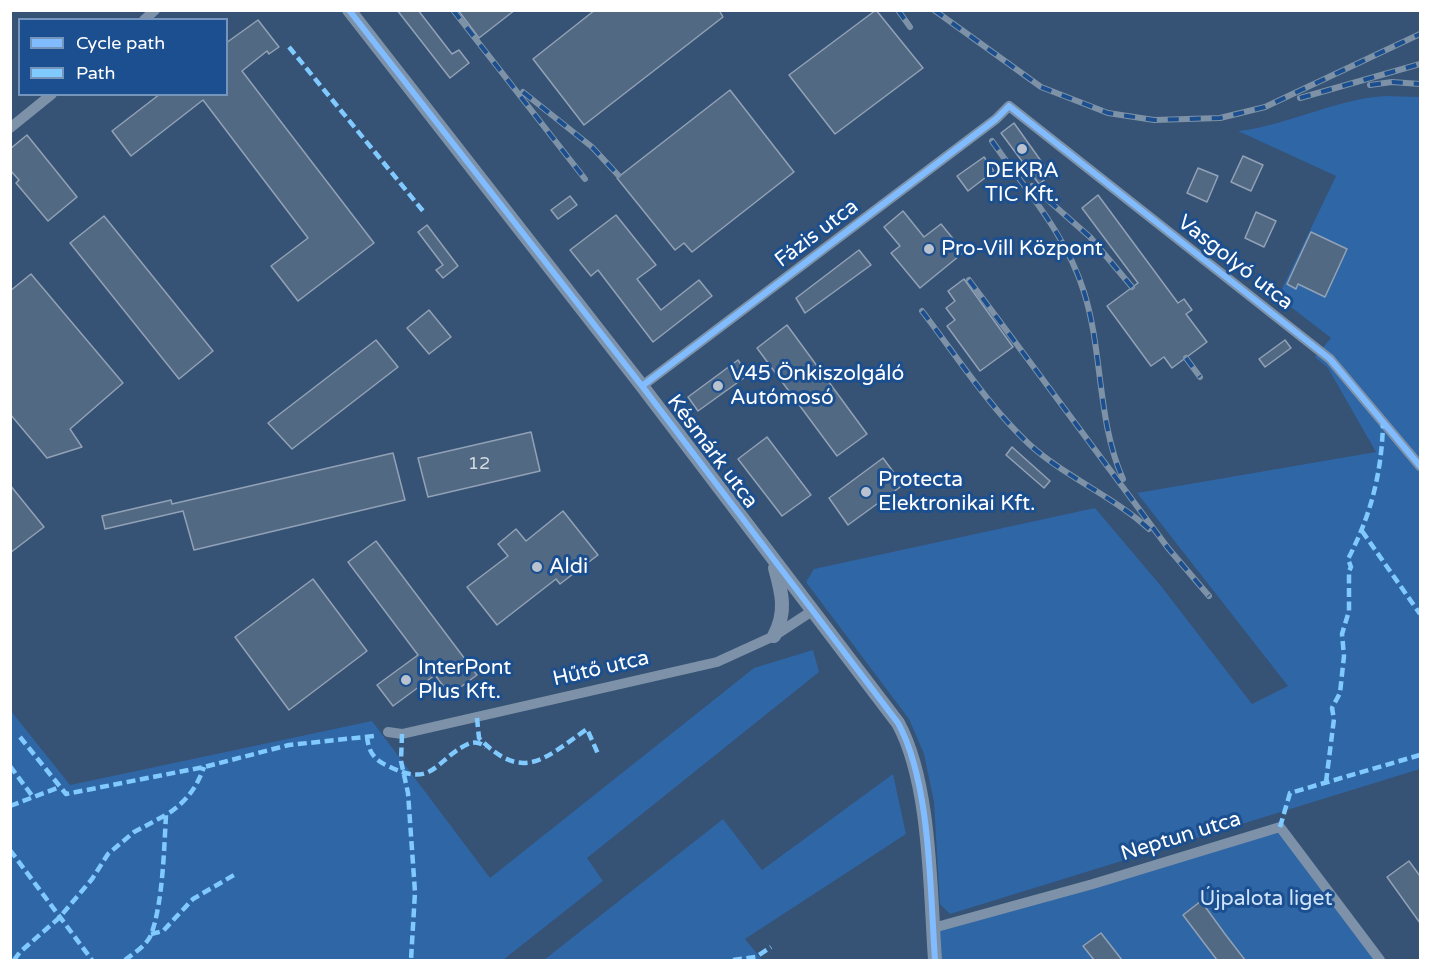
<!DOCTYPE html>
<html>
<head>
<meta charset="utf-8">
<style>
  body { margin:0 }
  #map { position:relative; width:1431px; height:971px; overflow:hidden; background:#365274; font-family:"Varela Round",sans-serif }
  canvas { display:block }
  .frame { position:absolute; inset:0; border:12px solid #fff; pointer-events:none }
  .legend { position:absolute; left:18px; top:18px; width:210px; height:78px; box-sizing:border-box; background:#1b4f8f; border:2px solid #7695bc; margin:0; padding:8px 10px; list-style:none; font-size:18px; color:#fff }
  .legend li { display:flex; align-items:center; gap:12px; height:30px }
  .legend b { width:30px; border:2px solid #7695bc }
</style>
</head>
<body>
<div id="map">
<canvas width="1431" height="971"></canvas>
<div class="frame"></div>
<ul class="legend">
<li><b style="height:8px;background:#80bcff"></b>Cycle path</li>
<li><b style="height:8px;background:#80caff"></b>Path</li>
</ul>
</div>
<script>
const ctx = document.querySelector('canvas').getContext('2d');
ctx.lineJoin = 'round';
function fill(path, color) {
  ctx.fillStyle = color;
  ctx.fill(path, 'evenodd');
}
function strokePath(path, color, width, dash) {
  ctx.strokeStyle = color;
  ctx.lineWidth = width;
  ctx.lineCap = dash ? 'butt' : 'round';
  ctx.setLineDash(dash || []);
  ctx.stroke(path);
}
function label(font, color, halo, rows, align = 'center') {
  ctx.font = font + ' "Varela Round",sans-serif';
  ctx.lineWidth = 6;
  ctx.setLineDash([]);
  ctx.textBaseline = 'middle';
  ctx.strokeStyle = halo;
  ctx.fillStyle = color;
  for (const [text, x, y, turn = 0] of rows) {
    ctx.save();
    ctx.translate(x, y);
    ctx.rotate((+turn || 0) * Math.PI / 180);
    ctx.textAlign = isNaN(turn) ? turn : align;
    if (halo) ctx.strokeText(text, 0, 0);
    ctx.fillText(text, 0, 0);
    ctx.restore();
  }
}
const green = new Path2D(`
  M 1386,96 L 1420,97 L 1420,769 L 950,914 L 940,904 L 934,802 L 924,754 L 909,719 L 806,582 L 814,569 L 1095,508 L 1161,586 L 1252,704 L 1288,686 L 1137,493 L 1376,452 L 1328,368 L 1315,357 L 1331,338 L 1278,297 L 1336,176 L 1238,131 C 1290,125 1334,99 1386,96 Z
  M 813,650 L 819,672 L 587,858 L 603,881 L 503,960 L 11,960 L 11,711 L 70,785 L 372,721 L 490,878 L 754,668 Z
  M 893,774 L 906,834 L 745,939 L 762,960 L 544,960 L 723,819 L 762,870 Z
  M 1280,827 L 1380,960 L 1245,960 L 1200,901 L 1183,915 L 1217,960 L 935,960 L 933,928 Z`);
const building = new Path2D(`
  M 397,10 L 418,10 L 452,54 L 459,50 L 469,63 L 450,78 Z
  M 458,10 L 515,10 L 479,38 Z
  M 595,10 L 719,10 L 723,17 L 584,125 L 533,59 Z
  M 876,10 L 923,68 L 835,134 L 789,75 Z
  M 258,20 L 279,47 L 269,54 L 267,51 L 242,71 L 374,243 L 298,301 L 271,266 L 308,238 L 203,100 L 131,156 L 112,131 L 160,94 L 226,94 L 226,43 Z
  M 730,90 L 794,172 L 692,252 L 684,243 L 675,250 L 617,178 Z
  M 1014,123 L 1051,175 L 1039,184 L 1001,133 Z
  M 27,135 L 77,197 L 48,221 L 16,183 L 19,180 L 10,170 L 10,149 Z
  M 1243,156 L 1263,165 L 1251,191 L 1231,182 Z
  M 984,157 L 994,171 L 968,191 L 957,176 Z
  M 1198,168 L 1218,176 L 1207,202 L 1187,193 Z
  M 1098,195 L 1178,303 L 1184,299 L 1192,310 L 1186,314 L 1207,342 L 1172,368 L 1164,357 L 1151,366 L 1107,306 L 1138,283 L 1082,208 Z
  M 570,196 L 577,205 L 558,219 L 551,210 Z
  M 903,211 L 924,237 L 941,224 L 964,252 L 920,288 L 891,253 L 900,246 L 884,227 Z
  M 1256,212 L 1276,221 L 1264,247 L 1245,238 Z
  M 616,215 L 656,265 L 637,279 L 661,310 L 699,280 L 712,296 L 653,342 L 598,270 L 591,276 L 570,250 Z
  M 104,216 L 213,351 L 179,379 L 70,243 Z
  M 427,225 L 458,266 L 443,278 L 436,270 L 443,265 L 418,232 Z
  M 1311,232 L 1347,249 L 1325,297 L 1298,284 L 1296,289 L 1287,284 Z
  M 859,250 L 871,265 L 805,313 L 796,298 Z
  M 31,274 L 123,383 L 70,429 L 82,447 L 47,458 L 10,414 L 10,291 Z
  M 964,279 L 1013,347 L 980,371 L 947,326 L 955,320 L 946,308 L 955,301 L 948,291 Z
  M 429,310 L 451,337 L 429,354 L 407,328 Z
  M 787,325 L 867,434 L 837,456 L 757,348 Z
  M 376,340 L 398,367 L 292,449 L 268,423 Z
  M 1285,340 L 1291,348 L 1265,367 L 1259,359 Z
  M 738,360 L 748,375 L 698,411 L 688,397 Z
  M 531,432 L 540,471 L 428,497 L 418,458 Z
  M 767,437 L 811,495 L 782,516 L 738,459 Z
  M 1012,447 L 1050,481 L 1044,488 L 1006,455 Z
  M 393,453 L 405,500 L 194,550 L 183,511 L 105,529 L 102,516 L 171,500 L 172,504 Z
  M 883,458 L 903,485 L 848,525 L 829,498 Z
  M 10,485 L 44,527 L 10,553 Z
  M 563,511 L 598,555 L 560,584 L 556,579 L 497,625 L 467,587 L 508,556 L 498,544 L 516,529 L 526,541 Z
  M 376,541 L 477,675 L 450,695 L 435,675 L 393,706 L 377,685 L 418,655 L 348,562 Z
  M 313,579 L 367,651 L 289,710 L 235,637 Z
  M 1409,861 L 1420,876 L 1420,923 L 1387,877 Z
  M 1201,901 L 1225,934 L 1245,960 L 1217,960 L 1183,915 Z
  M 1101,933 L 1122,960 L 1094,960 L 1083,946 Z`);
const minor = new Path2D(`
  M 144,20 L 155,10
  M 10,128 L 52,94
  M 642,386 L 996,119 L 1009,106 L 1330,359 L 1420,466
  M 388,732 L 402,734 L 717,662 L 774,636 L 812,611
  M 933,928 L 1093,884 L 1280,827 L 1380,960`);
const tertiary = new Path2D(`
  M 349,10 L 642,386 L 898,723 C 931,783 930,891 935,960
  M 774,636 C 787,612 782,593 775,568`);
const rail = new Path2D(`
  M 453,10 L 585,179
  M 898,10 L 910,27
  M 934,10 L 1041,87 L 1108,113 L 1154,120 L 1220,118 L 1265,107 L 1420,34
  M 1370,85 L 1392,82 L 1420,84
  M 523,92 L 592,147 L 618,175
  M 1300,98 L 1420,64
  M 992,141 C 1025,189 1066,234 1084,292 C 1103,352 1097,421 1123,479
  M 1032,186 L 1090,237 L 1132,287
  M 969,280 L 1168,548 L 1209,596
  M 922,311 C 956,355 988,406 1029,444 C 1065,477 1113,496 1149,529
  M 1186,358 L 1200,377`);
const quiet = new Path2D(`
  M 289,47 L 423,211
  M 1362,531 L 1420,614
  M 477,718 L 479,738 C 523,783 544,759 587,729 L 599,756
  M 402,734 L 401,761 L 408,793 L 415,892 L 411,960
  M 367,736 C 368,750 373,759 386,765 C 434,790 434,760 468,744 C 475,741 481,743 486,747
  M 20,737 L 66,794 L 204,767 L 289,745 L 374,736
  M 10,766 L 33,797
  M 1326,782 L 1334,719 L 1332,708 L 1340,693 L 1344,656 L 1342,634 L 1349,611 L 1349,571 L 1351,567 L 1348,559 C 1371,515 1382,472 1383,422
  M 10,806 L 60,787
  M 1280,827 L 1290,793 L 1420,755
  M 10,850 L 92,960
  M 151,934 L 163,931 L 193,899 L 234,875
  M 14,960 L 20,952 L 59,918 L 92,879 L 108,854 L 134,832 L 166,815
  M 125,960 C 134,953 146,946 151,935 C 163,902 164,849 166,815 C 186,802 196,789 204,767
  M 733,960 L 756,957 L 771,947`);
const cycleway = new Path2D(`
  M 349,10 L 642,386 L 898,723 C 931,783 930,891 935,960
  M 642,386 L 996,119 L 1009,106 L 1330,359 L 1420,466`);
const markers = [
  [1022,149,6,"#b9c2ce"],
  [929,249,6,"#b9c2ce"],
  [718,386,6,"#b9c2ce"],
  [866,492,6,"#b9c2ce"],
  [537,567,6,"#b9c2ce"],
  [406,680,6,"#b9c2ce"]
];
const numberNames = [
  ["12",479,464]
];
const poiNames = [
  ["DEKRA",1022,171,"center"],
  ["TIC Kft.",1022,195,"center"],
  ["Pro-Vill Központ",941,249],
  ["V45 Önkiszolgáló",730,374],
  ["Autómosó",730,398],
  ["Protecta",878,480],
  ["Elektronikai Kft.",878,504],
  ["Aldi",549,567],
  ["InterPont",418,668],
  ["Plus Kft.",418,692]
];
const streetNames = [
  ["Fázis utca",817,234,-37],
  ["Vasgolyó utca",1235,263,38],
  ["Késmárk utca",712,452,53],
  ["Hűtő utca",601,669,-13],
  ["Neptun utca",1181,837,-17]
];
const parkNames = [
  ["Újpalota liget",1266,899]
];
fill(green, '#2f66a5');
fill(building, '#526984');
strokePath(building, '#92a2b6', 1.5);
strokePath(minor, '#7d92a8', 10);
strokePath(tertiary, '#7d92a8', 14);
strokePath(rail, '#7e92a7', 6);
strokePath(rail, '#1b4f8f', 4, [11]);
strokePath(quiet, '#80caff', 4.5, [9, 4.5]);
strokePath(cycleway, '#80bcff', 6);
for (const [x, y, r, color] of markers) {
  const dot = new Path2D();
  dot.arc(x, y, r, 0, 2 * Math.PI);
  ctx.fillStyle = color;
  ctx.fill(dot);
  strokePath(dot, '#1b4f8f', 2);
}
label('18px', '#d4dae0', null, numberNames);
label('21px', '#fff', '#1b4f8f', poiNames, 'left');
label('21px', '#fff', '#1b4f8f', streetNames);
label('21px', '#cfe3fa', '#1b4f8f', parkNames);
</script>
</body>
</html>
